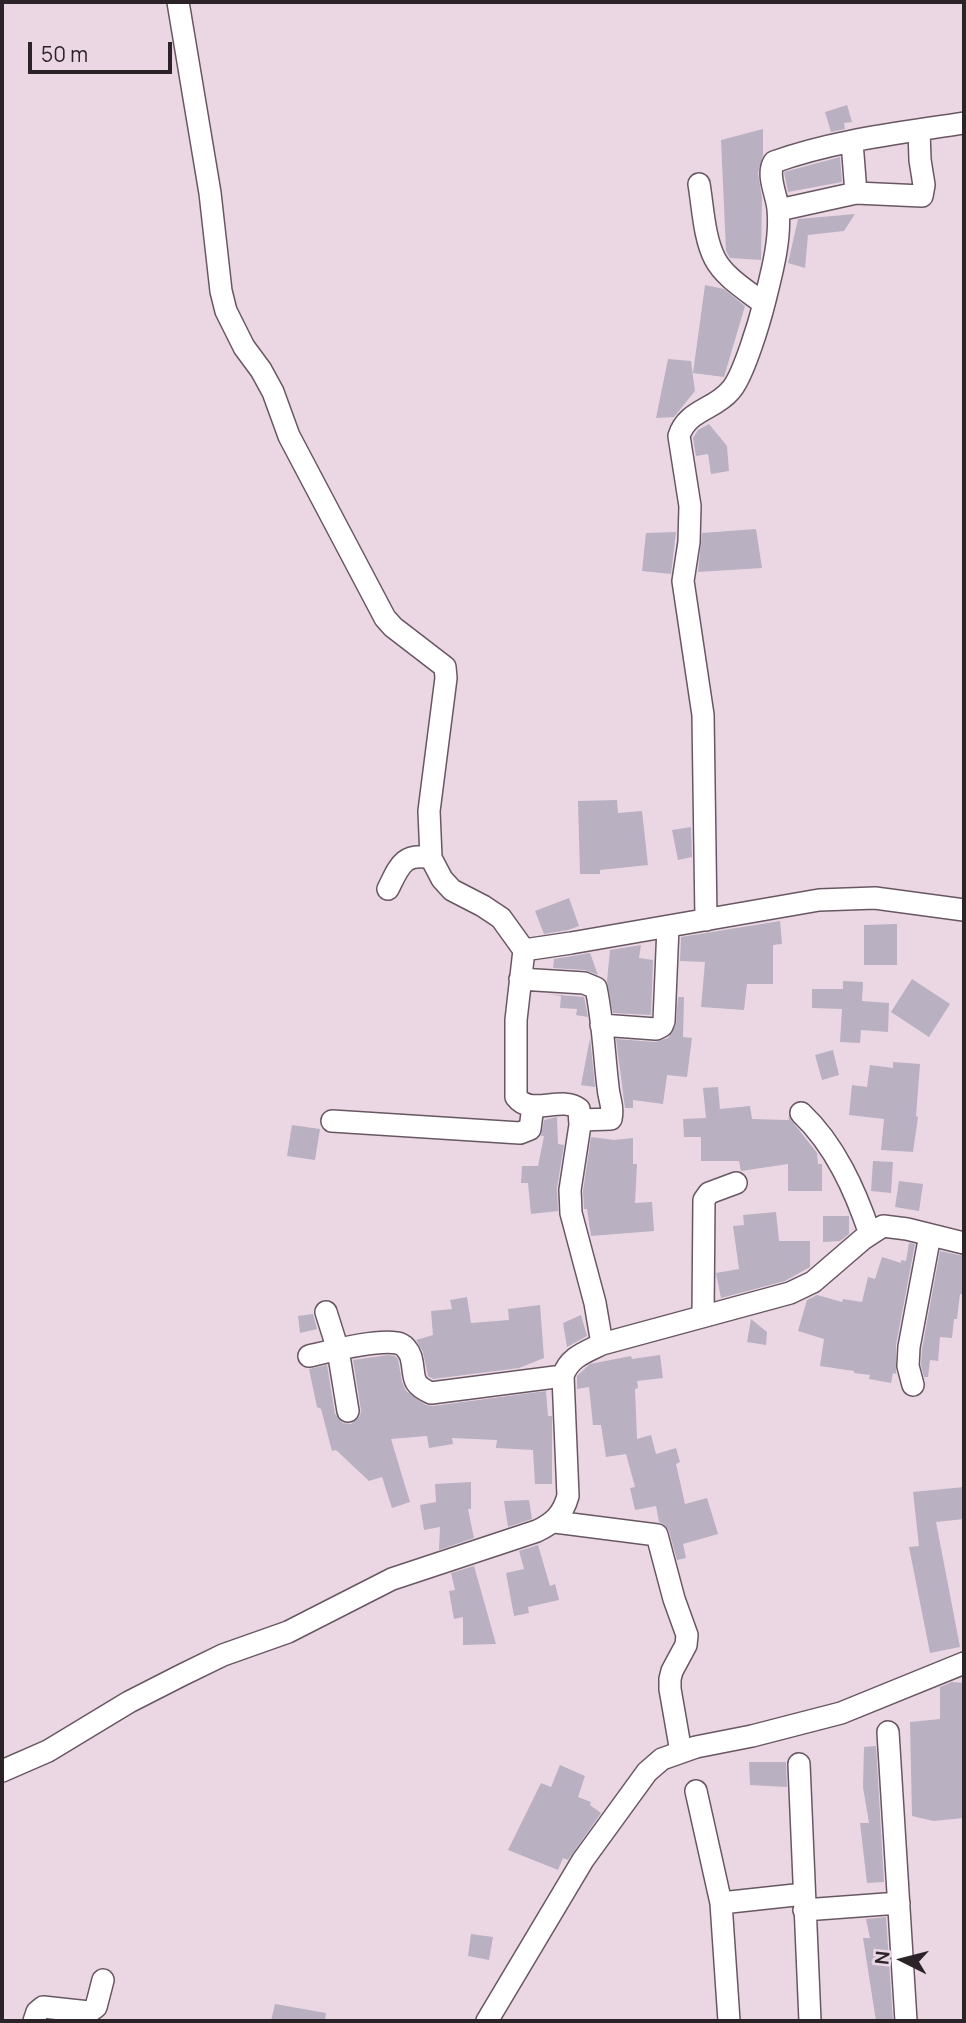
<!DOCTYPE html>
<html>
<head>
<meta charset="utf-8">
<style>
  body { margin:0 }
  #map { position:relative; width:966px; height:2023px; overflow:hidden; background:#ebd7e4; font-family:Manrope,sans-serif }
  canvas { display:block }
  .frame { position:absolute; inset:0; border:4px solid #2b2328; pointer-events:none }
  .north { position:absolute; left:868px; top:1925px; width:70px; height:70px; -webkit-text-stroke:5px #ebd7e4; paint-order:stroke; rotate:276deg; font-size:19px; font-weight:700; line-height:28px; text-align:center; color:#2b2328 }
  .north::after { content:''; display:block; margin:auto; width:24px; height:32px; background:#2b2328; clip-path:polygon(50% 0,100% 100%,50% 72%,0 100%) }
  .scale { position:absolute; left:28px; top:42px; width:144px; height:32px; box-sizing:border-box; border:4px solid #2b2328; border-top:0; padding-left:9px; font-size:21px; line-height:24px; white-space:nowrap; color:#2b2328; -webkit-text-stroke:5px #ebd7e4; paint-order:stroke }
</style>
</head>
<body>
<div id="map">
<canvas width="966" height="2023"></canvas>
<div class="frame"></div>
<div class="north">N</div>
<div class="scale">50 m</div>
</div>
<script>
const ctx = document.querySelector('canvas').getContext('2d');
ctx.lineJoin = 'round';
function fill(path, color) {
  ctx.fillStyle = color;
  ctx.fill(path, 'evenodd');
}
function strokePath(path, color, width, dash) {
  ctx.strokeStyle = color;
  ctx.lineWidth = width;
  ctx.lineCap = dash ? 'butt' : 'round';
  ctx.setLineDash(dash || []);
  ctx.stroke(path);
}
const building = new Path2D(`
  M 847,105 L 852,122 L 844,123 L 845,129 L 831,132 L 825,112 Z
  M 763,129 L 763,155 L 758,173 L 762,198 L 761,260 L 730,258 L 726,251 L 721,140 Z
  M 840,157 L 842,182 L 788,192 L 784,172 Z
  M 855,214 L 844,231 L 808,235 L 805,268 L 788,263 L 798,219 Z
  M 705,285 L 724,289 L 745,306 L 724,377 L 693,373 Z
  M 668,359 L 691,361 L 695,391 L 674,417 L 656,418 Z
  M 709,424 L 727,446 L 729,471 L 711,474 L 708,454 L 696,456 L 693,438 L 698,430 Z
  M 756,529 L 762,568 L 698,572 L 702,533 Z
  M 676,532 L 671,574 L 642,571 L 646,533 Z
  M 617,800 L 618,813 L 642,811 L 648,865 L 600,870 L 600,874 L 580,874 L 578,801 Z
  M 691,827 L 692,857 L 678,860 L 672,830 Z
  M 569,898 L 579,926 L 568,930 L 544,934 L 535,911 Z
  M 780,921 L 782,944 L 773,945 L 773,984 L 747,984 L 744,1010 L 701,1007 L 705,962 L 680,961 L 681,937 Z
  M 897,924 L 897,965 L 864,965 L 864,925 Z
  M 641,945 L 639,958 L 653,960 L 651,1015 L 613,1013 L 607,981 L 610,950 Z
  M 590,953 L 598,975 L 585,970 L 553,968 L 554,959 Z
  M 912,979 L 950,1004 L 929,1037 L 891,1012 Z
  M 843,981 L 863,982 L 862,1001 L 889,1003 L 888,1032 L 861,1030 L 860,1043 L 840,1042 L 842,1009 L 812,1008 L 812,989 L 843,989 Z
  M 547,994 L 584,997 L 588,1017 L 576,1015 L 577,1009 L 560,1008 L 561,996 Z
  M 678,997 L 684,997 L 683,1037 L 692,1038 L 687,1077 L 667,1075 L 663,1104 L 633,1100 L 633,1108 L 625,1108 L 616,1039 L 655,1042 L 668,1038 L 676,1025 Z
  M 590,1038 L 594,1076 L 595,1087 L 581,1085 Z
  M 833,1050 L 839,1075 L 822,1080 L 815,1055 Z
  M 893,1062 L 920,1064 L 916,1116 L 918,1117 L 913,1152 L 881,1150 L 884,1119 L 849,1115 L 852,1085 L 867,1087 L 870,1065 L 893,1068 Z
  M 718,1087 L 720,1109 L 750,1106 L 752,1119 L 789,1120 L 788,1116 L 817,1153 L 818,1164 L 822,1164 L 822,1191 L 788,1191 L 788,1164 L 741,1171 L 739,1161 L 701,1161 L 701,1137 L 684,1137 L 683,1119 L 706,1118 L 703,1088 Z
  M 557,1117 L 558,1144 L 564,1145 L 557,1188 L 558,1211 L 531,1214 L 528,1183 L 521,1183 L 522,1166 L 538,1166 L 544,1136 L 541,1136 L 544,1120 Z
  M 292,1125 L 320,1129 L 315,1160 L 287,1156 Z
  M 591,1137 L 614,1140 L 633,1138 L 633,1164 L 637,1164 L 635,1203 L 652,1202 L 654,1231 L 591,1236 L 587,1209 L 584,1209 L 583,1191 Z
  M 873,1161 L 893,1162 L 891,1193 L 871,1191 Z
  M 899,1181 L 923,1184 L 919,1211 L 895,1207 Z
  M 776,1212 L 779,1241 L 810,1241 L 810,1267 L 785,1281 L 721,1298 L 716,1273 L 739,1269 L 733,1226 L 744,1225 L 743,1215 Z
  M 823,1216 L 849,1216 L 849,1234 L 840,1241 L 823,1242 Z
  M 909,1243 L 915,1244 L 896,1345 L 896,1374 L 893,1373 L 891,1383 L 869,1379 L 870,1375 L 854,1373 L 854,1371 L 820,1366 L 824,1339 L 798,1331 L 807,1300 L 817,1295 L 842,1302 L 843,1299 L 862,1302 L 868,1277 L 875,1279 L 882,1257 L 901,1263 L 901,1260 L 906,1261 Z
  M 940,1251 L 964,1256 L 964,1283 L 963,1295 L 960,1294 L 957,1319 L 954,1319 L 952,1338 L 940,1337 L 938,1361 L 930,1360 L 928,1377 L 924,1377 L 921,1365 L 922,1349 Z
  M 467,1297 L 471,1323 L 509,1320 L 508,1309 L 540,1305 L 544,1358 L 519,1368 L 433,1379 L 428,1376 L 423,1352 L 416,1340 L 433,1335 L 431,1311 L 452,1309 L 450,1300 Z
  M 313,1314 L 317,1329 L 300,1333 L 298,1316 Z
  M 581,1315 L 587,1336 L 567,1347 L 563,1323 Z
  M 751,1319 L 767,1332 L 766,1345 L 747,1342 Z
  M 388,1355 L 395,1356 L 398,1359 L 402,1382 L 406,1391 L 426,1405 L 433,1406 L 546,1391 L 548,1416 L 552,1416 L 552,1484 L 535,1484 L 533,1450 L 496,1448 L 497,1440 L 452,1438 L 453,1444 L 429,1448 L 427,1436 L 391,1439 L 410,1502 L 392,1508 L 382,1477 L 369,1481 L 336,1450 L 332,1451 L 321,1409 L 317,1407 L 309,1369 L 327,1365 L 335,1414 L 343,1423 L 351,1424 L 360,1416 L 361,1410 L 353,1360 Z
  M 660,1355 L 663,1378 L 637,1381 L 638,1388 L 635,1389 L 637,1439 L 651,1435 L 656,1454 L 676,1448 L 680,1462 L 676,1464 L 685,1504 L 707,1498 L 718,1534 L 683,1544 L 686,1558 L 677,1560 L 669,1531 L 665,1525 L 659,1522 L 656,1506 L 635,1510 L 630,1488 L 635,1487 L 626,1454 L 606,1457 L 601,1425 L 593,1425 L 589,1387 L 577,1389 L 577,1376 L 590,1364 L 631,1356 L 632,1359 Z
  M 471,1482 L 471,1509 L 468,1509 L 474,1538 L 439,1550 L 440,1527 L 424,1530 L 420,1505 L 436,1502 L 435,1484 Z
  M 964,1487 L 964,1519 L 936,1522 L 960,1647 L 930,1653 L 909,1547 L 919,1546 L 913,1492 Z
  M 529,1500 L 532,1519 L 508,1527 L 504,1501 Z
  M 538,1545 L 550,1586 L 555,1584 L 559,1600 L 528,1607 L 529,1613 L 514,1616 L 506,1573 L 524,1569 L 519,1551 Z
  M 474,1566 L 496,1644 L 463,1645 L 463,1617 L 454,1619 L 449,1591 L 455,1590 L 451,1573 Z
  M 952,1682 L 964,1683 L 964,1818 L 933,1821 L 912,1816 L 910,1722 L 940,1719 L 940,1687 Z
  M 876,1746 L 884,1882 L 867,1883 L 860,1823 L 869,1823 L 863,1787 L 864,1747 Z
  M 749,1762 L 786,1762 L 787,1787 L 750,1785 Z
  M 560,1765 L 585,1776 L 578,1797 L 591,1802 L 590,1805 L 601,1813 L 568,1860 L 563,1858 L 558,1870 L 508,1850 L 541,1783 L 551,1787 Z
  M 886,1917 L 893,2021 L 876,2021 L 863,1938 L 870,1938 L 866,1919 Z
  M 471,1934 L 493,1937 L 489,1960 L 468,1956 Z
  M 275,2004 L 326,2013 L 325,2021 L 271,2021 Z`);
const minor = new Path2D(`
  M 178,2 L 210,193 L 221,291 L 226,311 L 244,347 L 261,370 L 273,392 L 289,436 L 385,618 L 393,627 L 445,667 L 446,678 L 429,811 L 431,858 L 442,879 L 452,890 L 483,906 L 501,918 L 524,950 L 516,1020 L 516,1097 C 531,1117 562,1095 579,1109 L 580,1125 L 570,1190 L 571,1213 L 595,1303 L 602,1344
  M 852,142 L 856,193
  M 699,184 C 703,208 704,238 715,259 C 725,278 748,291 764,304
  M 779,210 L 856,193 L 922,196 L 924,185 L 920,160 L 919,130
  M 388,889 C 399,867 403,852 431,858
  M 706,920 L 703,715 L 683,581 L 689,542 L 690,506 L 679,436 C 687,410 714,410 730,391 C 743,378 760,320 765,300 C 772,272 781,239 778,209 C 777,195 766,175 774,162 C 835,140 901,133 964,123
  M 524,950 L 571,943 L 819,900 L 875,898 L 964,910
  M 520,979 L 584,983 L 596,988 C 603,1021 604,1054 608,1087 C 609,1101 614,1105 611,1119 L 581,1120
  M 601,1025 L 656,1029 L 662,1026 L 664,1021 L 668,927
  M 801,1113 C 835,1145 855,1190 870,1234
  M 332,1121 L 520,1133 L 530,1129 L 533,1106
  M 326,1312 L 338,1350 L 348,1411
  M 703,1315 L 704,1200 L 709,1193 L 736,1183
  M 309,1356 C 331,1351 376,1339 397,1343 C 404,1344 409,1351 411,1357 C 416,1377 409,1383 431,1393 L 563,1376
  M 913,1385 L 908,1366 L 909,1347 L 930,1235
  M 555,1522 L 657,1535 L 674,1599 L 687,1635 L 686,1645 L 672,1671 L 670,1679 L 670,1689 L 681,1752
  M 888,1732 L 906,2021
  M 799,1764 L 810,2021
  M 2,1771 L 48,1751 L 129,1702 L 182,1675 L 223,1655 L 288,1632 L 392,1579 L 537,1531 C 554,1523 563,1514 568,1496 L 563,1376 C 569,1357 586,1352 602,1344 L 790,1293 L 813,1282 L 863,1239 L 883,1226 L 907,1229 L 964,1243
  M 696,1791 L 721,1903 L 729,2021
  M 721,1903 L 804,1894
  M 804,1910 L 899,1903
  M 34,2021 L 37,2012 L 43,2007 L 89,2012 L 96,2007 L 103,1980
  M 487,2021 L 583,1860 L 647,1772 L 662,1759 L 696,1747 L 752,1736 L 841,1713 L 964,1663`);
fill(building, '#b9b0c2');
strokePath(minor, '#685762', 24);
strokePath(minor, '#fff', 21);
</script>
</body>
</html>
